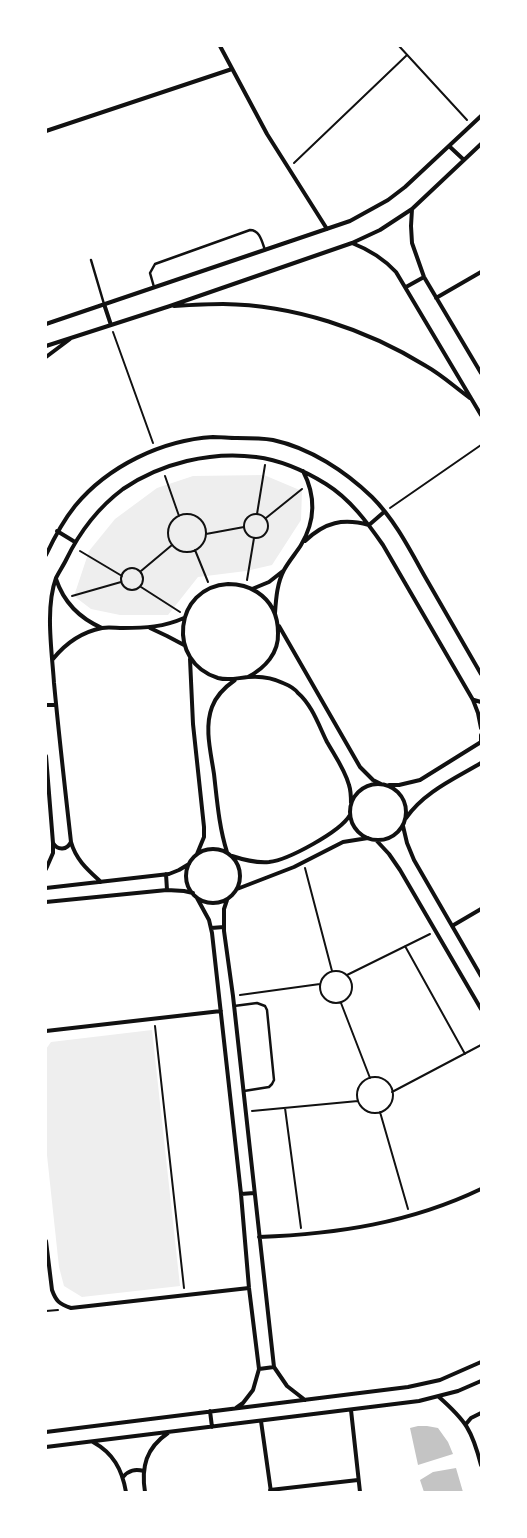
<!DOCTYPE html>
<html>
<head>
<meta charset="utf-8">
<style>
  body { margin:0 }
  #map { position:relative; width:527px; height:1538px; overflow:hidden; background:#fff; font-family:"PT Serif",serif }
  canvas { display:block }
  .frame { position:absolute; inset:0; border:47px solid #fff; pointer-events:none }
</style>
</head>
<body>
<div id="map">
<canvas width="527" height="1538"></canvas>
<div class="frame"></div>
</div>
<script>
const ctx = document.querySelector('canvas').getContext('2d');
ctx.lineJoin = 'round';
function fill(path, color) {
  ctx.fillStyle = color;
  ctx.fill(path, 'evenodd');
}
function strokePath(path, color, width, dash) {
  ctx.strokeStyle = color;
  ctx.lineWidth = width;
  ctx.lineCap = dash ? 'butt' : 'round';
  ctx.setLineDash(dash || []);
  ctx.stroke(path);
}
const green = new Path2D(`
  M 264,475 L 302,491 L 301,520 L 272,565 L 246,571 L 198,577 L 168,615 L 120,615 L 91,609 L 74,596 L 89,551 L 115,519 L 157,488 L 193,476 Z
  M 152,1030 L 180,1286 L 82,1297 L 64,1286 L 59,1267 L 46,1146 L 46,1049 L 51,1042 Z`);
const building = new Path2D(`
  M 418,1426 L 427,1426 L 438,1428 L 448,1442 L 453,1454 L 418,1465 L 410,1428 Z
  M 456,1468 L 463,1492 L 424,1492 L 420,1480 L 433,1472 Z`);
const path = new Path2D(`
  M 399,46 L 467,120
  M 294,163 L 407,55
  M 113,332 L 153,443
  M 165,476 L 179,516
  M 390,508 L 481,445
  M244 526a12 12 0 1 1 24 0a12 12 0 1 1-24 0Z
  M 257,514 L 265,465
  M168 533a19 19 0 1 1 38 0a19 19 0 1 1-38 0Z
  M 266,518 L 302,489
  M 206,534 L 244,527
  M 195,550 L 208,582
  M 80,551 L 122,576
  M121 579a11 11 0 1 1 22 0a11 11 0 1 1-22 0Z
  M 141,571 L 172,545
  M 247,580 L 254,538
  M 141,587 L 180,612
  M 72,596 L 121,582
  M 305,868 L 332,971
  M 405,946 L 465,1054
  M320 987a16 16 0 1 1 32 0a16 16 0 1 1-32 0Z
  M 347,975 L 430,934
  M 240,995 L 320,984
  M 341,1003 L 370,1078
  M 155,1026 L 184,1288
  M357 1095a18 18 0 1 1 36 0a18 18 0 1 1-36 0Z
  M 392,1092 L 481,1045
  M 285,1108 L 301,1228
  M 252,1111 L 358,1101
  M 380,1112 L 408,1209
  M 46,1311 L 58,1310`);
const service = new Path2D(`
  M 91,260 L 104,304
  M 154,287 L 150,273 L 155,264 L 250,230 C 260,230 262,242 265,250
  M 234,1006 L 257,1003 L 265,1006 L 267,1010 L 274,1080 L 272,1084 L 269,1087 L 244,1091`);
const minor = new Path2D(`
  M 220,46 L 267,134 L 327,229
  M 46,131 L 232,69
  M 449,146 L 464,160
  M 412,209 L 411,226 L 412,243 L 424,277 L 481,373
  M 352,243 C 370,250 383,258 396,272 L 481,415
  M 406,287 L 424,277
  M 436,298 L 481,272
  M 104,304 L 111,325
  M 174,306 C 190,305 206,304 223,304 C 294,305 366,329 426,366 C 442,375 456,388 470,398
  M 46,324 L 350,221 L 388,200 L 405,187 L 481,116
  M 46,346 L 170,306 L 352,243 L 380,230 L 412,209 L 481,144
  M 46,357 L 70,339
  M 57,531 L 75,542
  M 305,541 C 325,522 343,518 369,525 L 384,512
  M 46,555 C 54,538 63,521 75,506 C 108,466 162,440 213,437 C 221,437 229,438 237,438 C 249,438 262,438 273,440 C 310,448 345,471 372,497 C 394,519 409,548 424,575 C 443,608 462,641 481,674
  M 56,579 C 64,603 79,618 102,628
  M 252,589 L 269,582 L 283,571
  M 275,613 C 276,599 277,583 284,570 C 289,561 296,553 301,545 C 316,520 316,496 303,471
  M 279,626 L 360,767 L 373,780 L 381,784
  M 150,628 L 167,636 L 184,645
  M 53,659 C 65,644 82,632 102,628 C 108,627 116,628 123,628 C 145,628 164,627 184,618
  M 190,659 L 193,724 L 204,827 L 204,837 L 197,854
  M 248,677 C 265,668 279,653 278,633 C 278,616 271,601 257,592 C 248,586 238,584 228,584 C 174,587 166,662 218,678 C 229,681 237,678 248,677 C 259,676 273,678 283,683 C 288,685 295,689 298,693 C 312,705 319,726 327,742 C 335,756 345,770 349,785 C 351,791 351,797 351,803
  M 474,700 L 481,702
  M 46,705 L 56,705
  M 481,742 L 481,735
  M 46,756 L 53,843 L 53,853 L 46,869
  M350 812a28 28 0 1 1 56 0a28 28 0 1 1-56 0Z
  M 389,785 L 399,785 L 420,780 L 481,742
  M 406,818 C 424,792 454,779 481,763
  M 403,826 L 407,843 L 414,860 L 481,976
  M 376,840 L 389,854 L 400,870 L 481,1009
  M 53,843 C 58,851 67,850 71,842
  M186 876a27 27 0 1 1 54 0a27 27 0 1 1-54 0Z
  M 227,852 C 219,827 217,800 214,774 C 211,753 204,728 212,707 C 216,696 225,687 235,680
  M 232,856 C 244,860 256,863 269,862 C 288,860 340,832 350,815
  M 166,874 L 167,890
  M 101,882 C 88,870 76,860 71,842 C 65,789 59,736 54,683 C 52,652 45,608 56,578 C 59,572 63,566 66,560 C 79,533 99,507 123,489 C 161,463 211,451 256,457 C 280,460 305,471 326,484 C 350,499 367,522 383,545 L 473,700 L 478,713 L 481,728
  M 46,888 L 169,874 L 179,870 L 189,864
  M 237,889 L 294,867 L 343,842 L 368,838
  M 197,898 L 209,920 L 212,933 L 241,1194 L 249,1288 L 259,1369 L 253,1390 L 243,1403 L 236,1408
  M 227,900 L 224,909 L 224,931 L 233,996 L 274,1367 L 287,1386 L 305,1400
  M 46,902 L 167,890 L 184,891 L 193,893
  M 452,926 L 481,909
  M 211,928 L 224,927
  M 46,1031 L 221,1011
  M 241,1194 L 254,1193
  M 259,1237 C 337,1234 410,1223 481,1189
  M 46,1241 L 52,1290 C 56,1301 59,1304 71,1308 L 249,1288
  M 259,1369 L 274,1367
  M 439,1397 C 466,1421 472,1430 481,1465
  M 351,1410 L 360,1492
  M 210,1411 L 212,1427
  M 261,1421 L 271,1492
  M 466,1424 L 471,1418 L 481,1413
  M 46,1432 L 408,1387 L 440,1380 L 481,1362
  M 93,1442 C 113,1453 122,1469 126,1492
  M 46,1447 L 419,1401 L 458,1391 L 481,1381
  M 123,1477 C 129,1470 135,1469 144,1471
  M 270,1490 L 358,1480
  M 145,1492 C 141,1467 146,1448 168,1433`);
fill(green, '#eee');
fill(building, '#c4c4c4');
strokePath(path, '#111', 2);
strokePath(service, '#111', 2.5);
strokePath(minor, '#111', 4);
</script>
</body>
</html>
